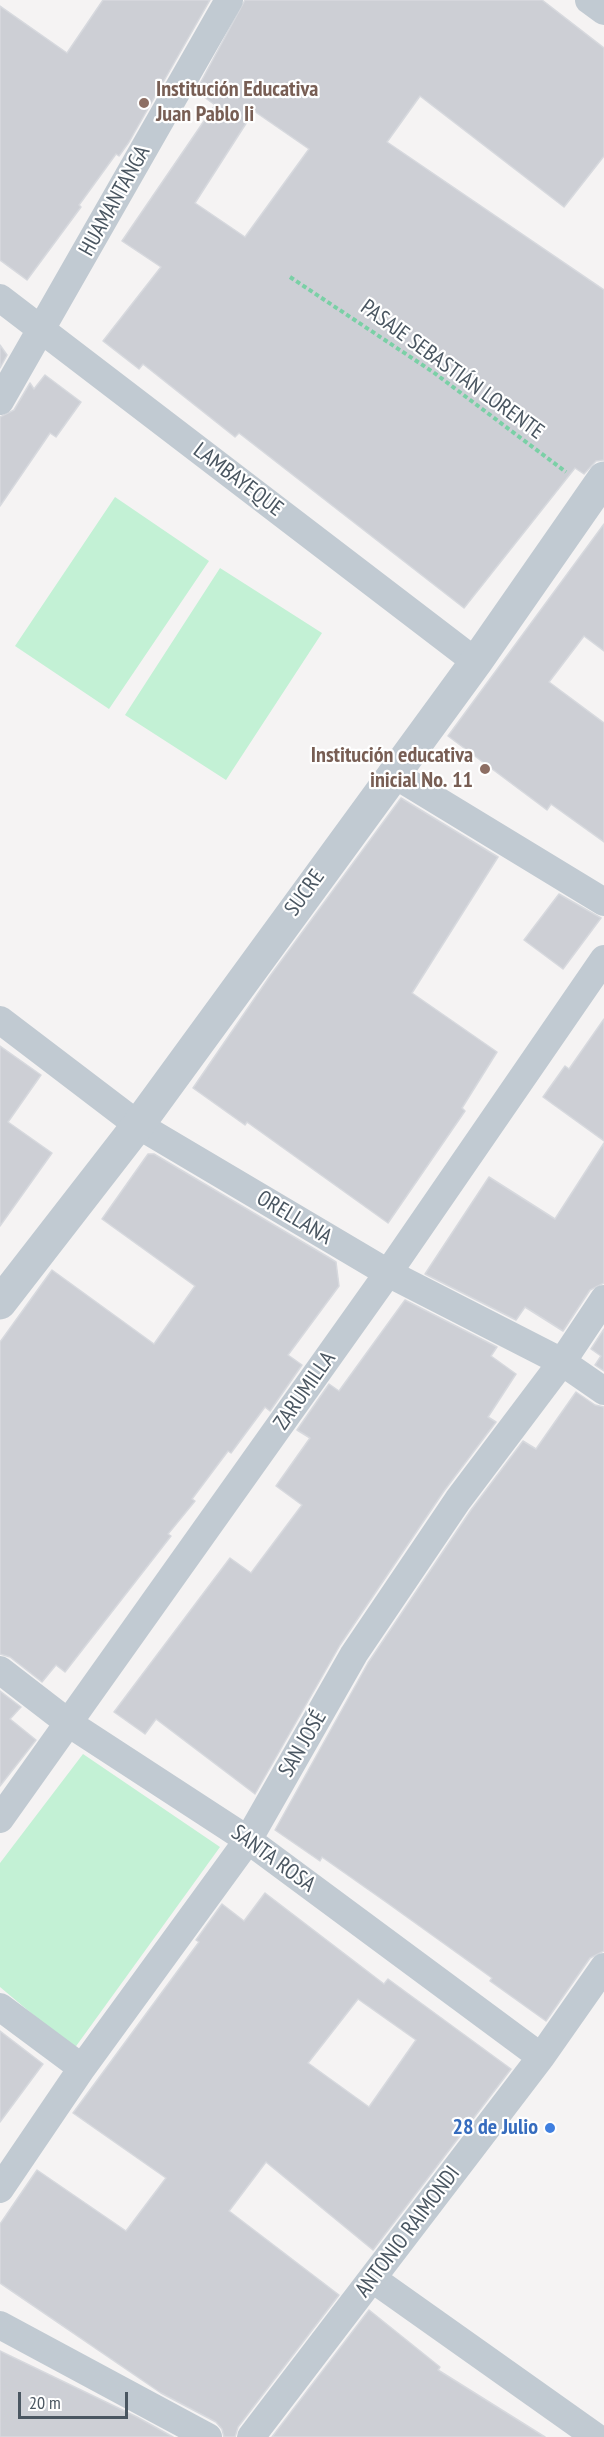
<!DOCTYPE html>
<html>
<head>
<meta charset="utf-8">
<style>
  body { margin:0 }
  #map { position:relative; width:604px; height:2437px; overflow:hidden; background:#f5f3f3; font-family:"PT Sans Narrow",sans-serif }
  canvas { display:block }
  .scale { position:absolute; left:18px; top:2392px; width:110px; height:27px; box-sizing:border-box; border:3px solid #4a5661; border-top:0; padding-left:8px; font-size:18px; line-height:21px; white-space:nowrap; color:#4a5661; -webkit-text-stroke:4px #fff; paint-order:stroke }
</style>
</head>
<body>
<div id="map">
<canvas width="604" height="2437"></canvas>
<div class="scale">20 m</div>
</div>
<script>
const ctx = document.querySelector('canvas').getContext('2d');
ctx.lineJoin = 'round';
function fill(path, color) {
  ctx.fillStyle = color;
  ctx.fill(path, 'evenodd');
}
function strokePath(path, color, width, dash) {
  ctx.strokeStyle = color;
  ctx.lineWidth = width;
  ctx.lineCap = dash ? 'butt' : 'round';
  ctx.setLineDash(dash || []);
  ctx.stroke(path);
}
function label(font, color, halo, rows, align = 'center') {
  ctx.font = font + ' "PT Sans Narrow",sans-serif';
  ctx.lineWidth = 4.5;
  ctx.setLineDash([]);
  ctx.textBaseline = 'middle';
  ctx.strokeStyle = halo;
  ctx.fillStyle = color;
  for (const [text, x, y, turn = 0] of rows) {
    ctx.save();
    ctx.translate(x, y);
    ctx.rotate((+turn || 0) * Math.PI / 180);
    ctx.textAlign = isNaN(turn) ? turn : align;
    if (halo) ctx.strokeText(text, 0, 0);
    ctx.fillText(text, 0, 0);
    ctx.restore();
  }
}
const green = new Path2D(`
  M 115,497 L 209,561 L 109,709 L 15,646 Z
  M 220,568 L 322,633 L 226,780 L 125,715 Z
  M 83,1754 L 220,1847 L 74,2049 L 0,1987 L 0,1863 Z`);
const building = new Path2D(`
  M 103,0 L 210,0 L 129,142 L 119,156 L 116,154 L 79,205 L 81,207 L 27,280 L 0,260 L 0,6 L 67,53 Z
  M 245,0 L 542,0 L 604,48 L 604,156 L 564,207 L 420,96 L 387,142 L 604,290 L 604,460 L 596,461 L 584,474 L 575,468 L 464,608 L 239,433 L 235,437 L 143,364 L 139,369 L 103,341 L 161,267 L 122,241 L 215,105 L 196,91 ZM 254,111 L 309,149 L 245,237 L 195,203 Z
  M 0,345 L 7,355 L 0,368 Z
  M 45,375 L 81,402 L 56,437 L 50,433 L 0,506 L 0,417 L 14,410 L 30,383 L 34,389 Z
  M 604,524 L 604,651 L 584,636 L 549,682 L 604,723 L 604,842 L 551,804 L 547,810 L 448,736 Z
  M 401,798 L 498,857 L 412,993 L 497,1052 L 462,1108 L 465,1111 L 388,1223 L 247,1122 L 245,1125 L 193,1088 L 270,976 Z
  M 559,894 L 601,918 L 563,969 L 524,940 Z
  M 604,1019 L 604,1141 L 543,1097 L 565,1066 L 569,1069 Z
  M 0,1046 L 41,1075 L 8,1122 L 52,1153 L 0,1226 Z
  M 604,1143 L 604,1283 L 590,1290 L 563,1331 L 525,1307 L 516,1320 L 425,1274 L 489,1177 L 555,1219 Z
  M 148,1154 L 154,1154 L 328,1257 L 336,1262 L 339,1286 L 288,1355 L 302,1365 L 270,1411 L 265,1407 L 231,1453 L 228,1451 L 192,1499 L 195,1501 L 168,1534 L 171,1536 L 65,1672 L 56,1665 L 42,1682 L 10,1657 L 0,1654 L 0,1342 L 52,1270 L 154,1344 L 195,1286 L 102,1219 Z
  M 405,1300 L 497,1347 L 491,1356 L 516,1374 L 488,1417 L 496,1422 L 444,1491 L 340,1645 L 255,1794 L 156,1719 L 145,1734 L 114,1712 L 230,1558 L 251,1573 L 302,1505 L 276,1486 L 310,1438 L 297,1430 L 329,1384 L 339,1391 Z
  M 604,1329 L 604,1371 L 595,1365 L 601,1356 L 591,1349 Z
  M 576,1392 L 595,1405 L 604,1407 L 604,1951 L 590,1958 L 546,2021 L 490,1981 L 492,1978 L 386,1902 L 322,1857 L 320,1861 L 275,1830 L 368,1663 L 471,1510 L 523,1441 L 536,1449 Z
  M 0,1691 L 21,1707 L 10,1719 L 36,1740 L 0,1786 Z
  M 265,1893 L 384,1984 L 388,1979 L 511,2069 L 373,2250 L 266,2162 L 229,2211 L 339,2295 L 238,2427 L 235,2437 L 224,2437 L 222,2429 L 216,2422 L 161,2393 L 0,2283 L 0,2224 L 37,2170 L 126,2231 L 166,2178 L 73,2113 L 199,1942 L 196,1940 L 222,1904 L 244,1921 ZM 358,1999 L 416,2040 L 369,2107 L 308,2063 Z
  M 0,2031 L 43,2064 L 0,2122 Z
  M 369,2310 L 440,2367 L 438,2370 L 545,2437 L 272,2437 Z
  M 0,2351 L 137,2417 L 173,2437 L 0,2437 Z`);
const path = new Path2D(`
  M 290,277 L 433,372 L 566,472`);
const minor = new Path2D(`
  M 589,0 L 604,11
  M 0,298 L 476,662
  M 0,401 L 229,0
  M 392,773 L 604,902
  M 0,1020 L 138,1125 L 388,1273 L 562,1362 L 604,1391
  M 0,1670 L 70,1724 L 248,1840 L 541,2057
  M 0,1819 L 388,1273 L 604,959
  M 0,2007 L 82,2068
  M 0,2189 L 82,2068 L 248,1840 L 354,1654 L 458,1500 L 562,1362 L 604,1299
  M 373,2279 L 596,2437
  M 0,2325 L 208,2437
  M 251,2437 L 541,2057 L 604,1967`);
const tertiary = new Path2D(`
  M 0,1303 L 138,1125 L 476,662 L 604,478`);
const markers = [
  [144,103,6,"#8d6e63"],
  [485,769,6,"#8d6e63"],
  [550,2128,6,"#3f7fe0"]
];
const educationNames = [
  ["Institución Educativa",156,90],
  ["Juan Pablo Ii",156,115],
  ["Institución educativa",473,756,"right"],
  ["inicial No. 11",473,781,"right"]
];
const streetNames = [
  ["HUAMANTANGA",115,201,-61],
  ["PASAJE SEBASTIÁN LORENTE",452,370,36],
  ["LAMBAYEQUE",238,480,37],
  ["SUCRE",305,893,-54],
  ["ORELLANA",294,1218,31],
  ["ZARUMILLA",305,1391,-55],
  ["SAN JOSÉ",303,1744,-60],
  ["SANTA ROSA",273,1859,36],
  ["ANTONIO RAIMONDI",408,2232,-53]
];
const shopNames = [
  ["28 de Julio",538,2128]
];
fill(green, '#c3f1d5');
fill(building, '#cdcfd5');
strokePath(building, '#d7d9de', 1.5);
strokePath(path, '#7ad0a6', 4, [4.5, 3]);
strokePath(minor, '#c1cad2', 28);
strokePath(tertiary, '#c1cad2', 33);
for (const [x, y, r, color] of markers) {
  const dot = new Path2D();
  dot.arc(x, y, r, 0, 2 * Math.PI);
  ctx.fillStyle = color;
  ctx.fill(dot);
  strokePath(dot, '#fff', 2);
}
label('bold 22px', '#785e54', '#fff', educationNames, 'left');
label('22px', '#4a5661', '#fff', streetNames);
label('bold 22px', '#366cbe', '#fff', shopNames, 'right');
</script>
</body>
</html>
